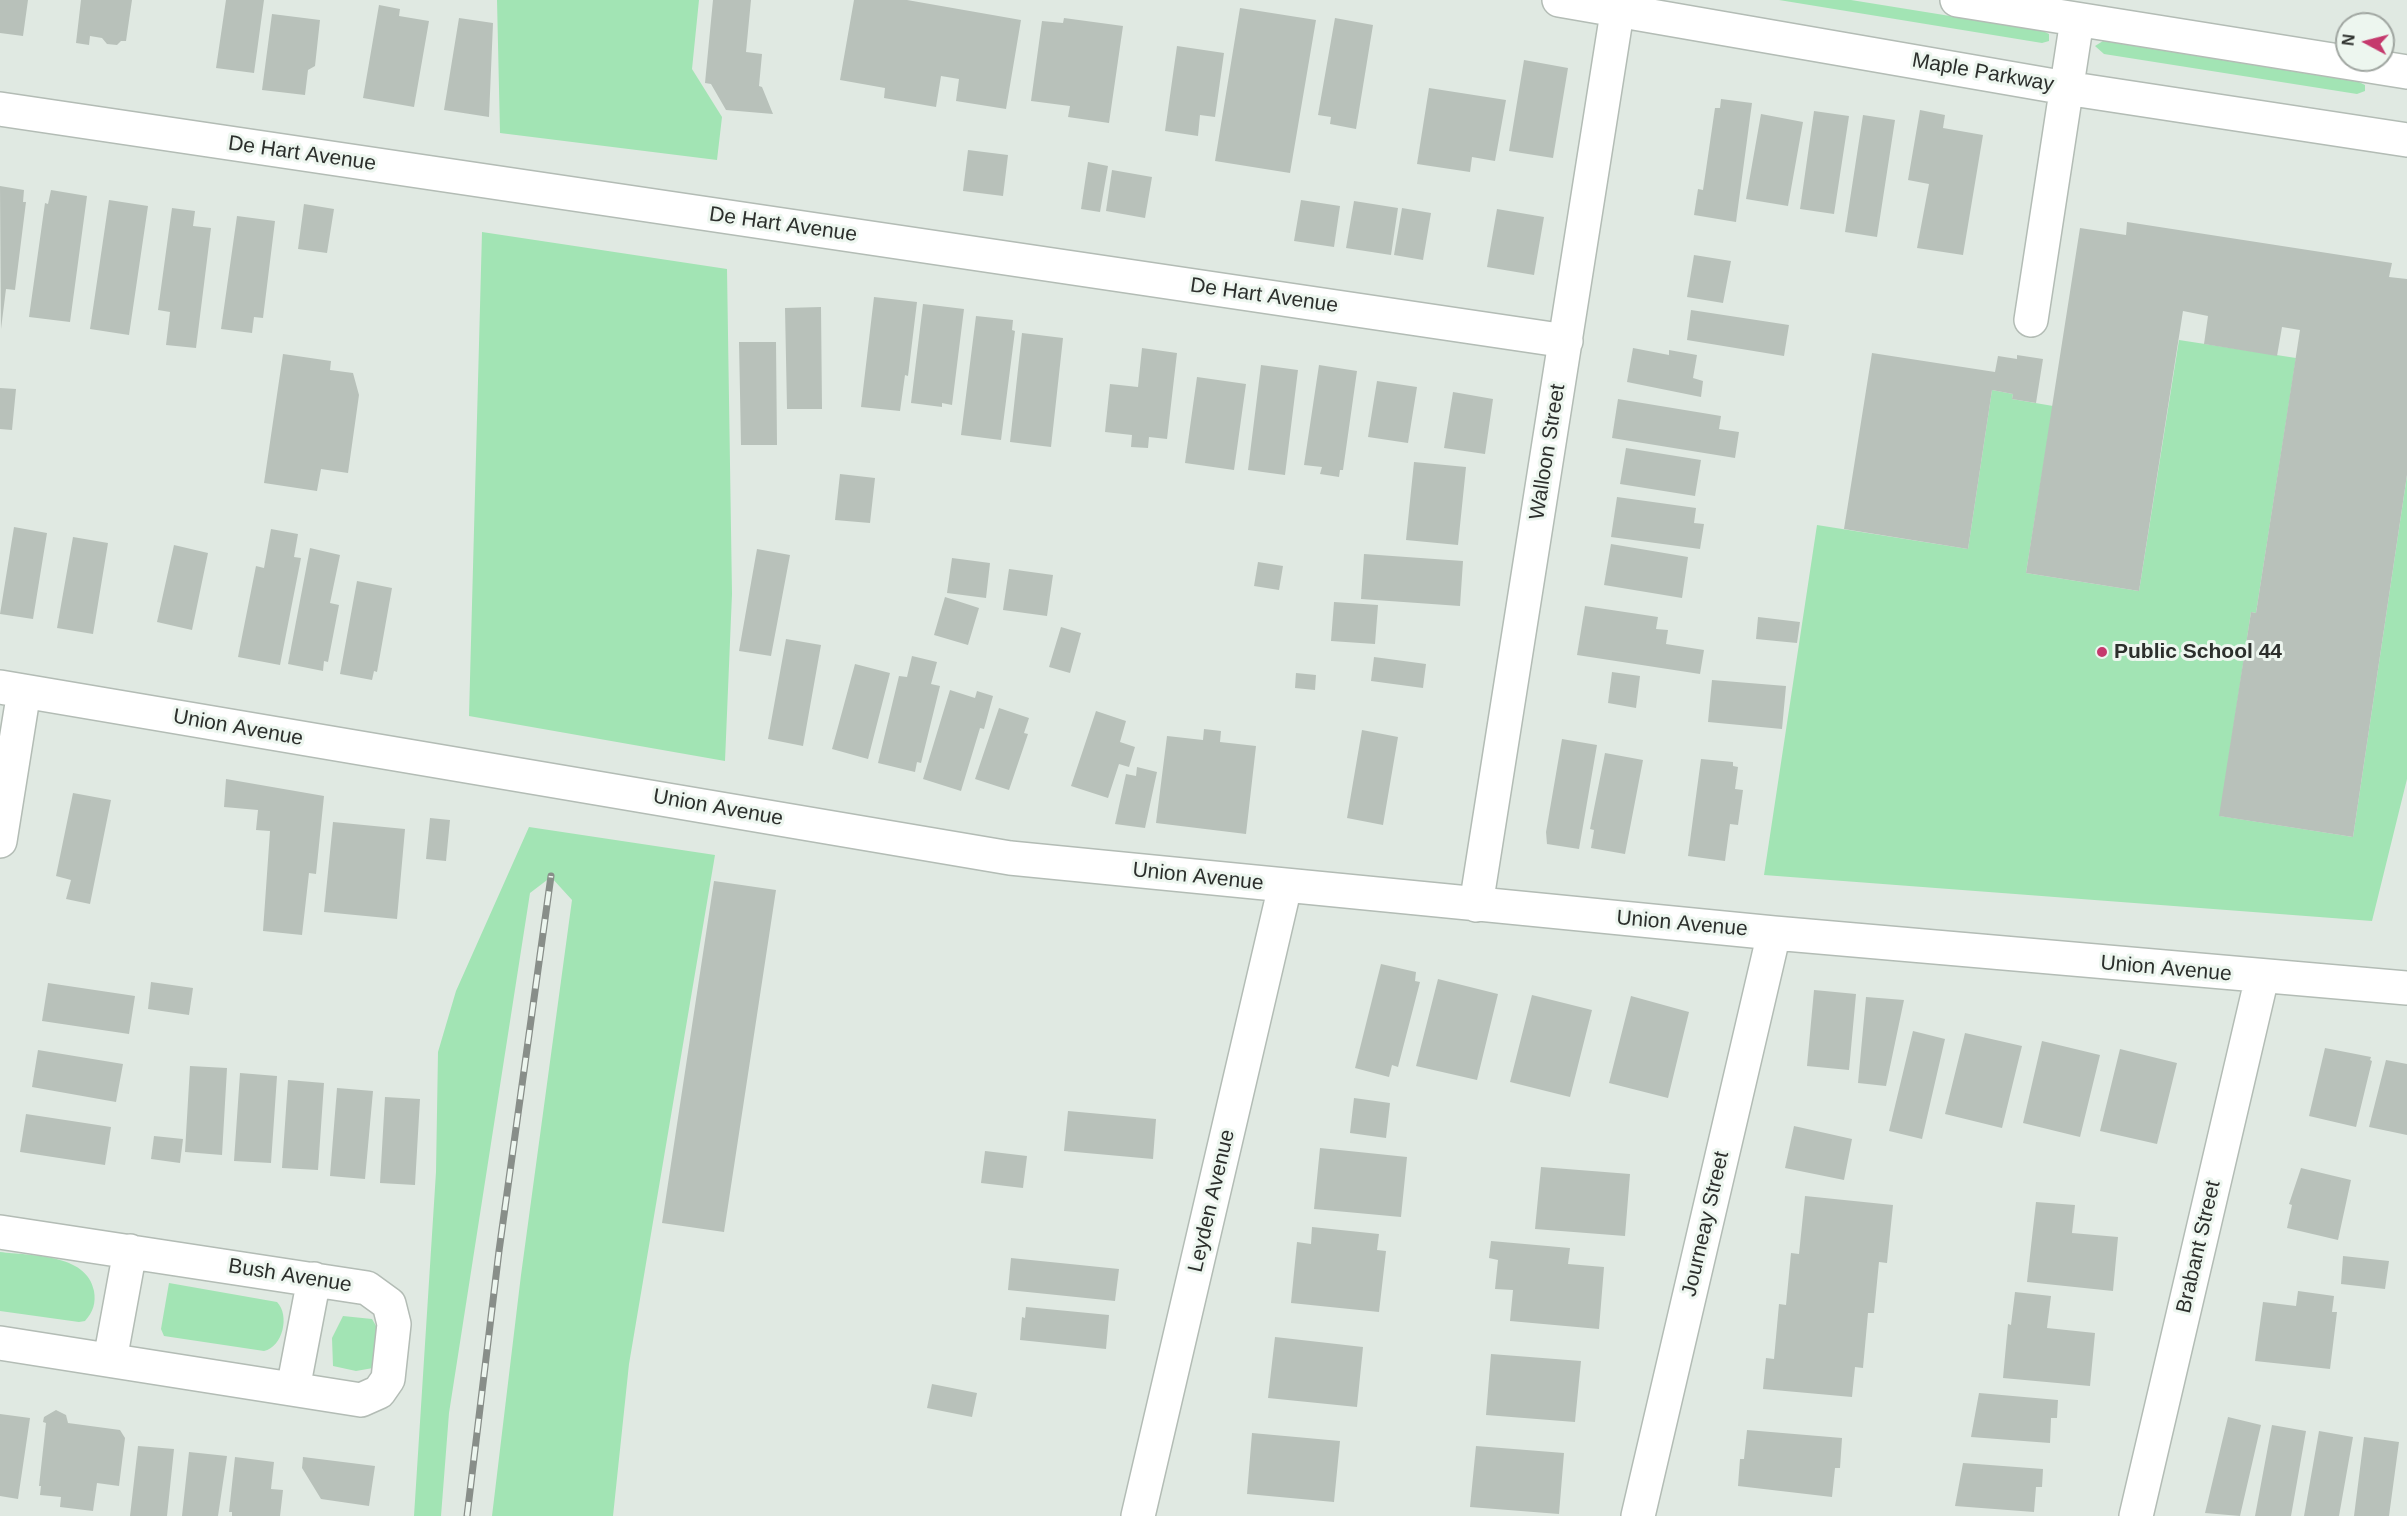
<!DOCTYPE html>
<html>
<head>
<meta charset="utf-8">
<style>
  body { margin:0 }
  #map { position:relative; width:2407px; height:1516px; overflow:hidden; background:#e0e9e2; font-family:Helvetica,sans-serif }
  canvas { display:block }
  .north { position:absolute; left:2335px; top:12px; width:60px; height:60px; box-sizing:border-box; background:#edf6ef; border:2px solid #a0a6a1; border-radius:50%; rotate:277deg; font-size:16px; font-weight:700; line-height:24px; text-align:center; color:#2c2f2c }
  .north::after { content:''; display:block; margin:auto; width:21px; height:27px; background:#c5396d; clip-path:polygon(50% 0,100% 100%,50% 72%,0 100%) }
</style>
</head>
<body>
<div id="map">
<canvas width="2407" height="1516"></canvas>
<div class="north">N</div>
</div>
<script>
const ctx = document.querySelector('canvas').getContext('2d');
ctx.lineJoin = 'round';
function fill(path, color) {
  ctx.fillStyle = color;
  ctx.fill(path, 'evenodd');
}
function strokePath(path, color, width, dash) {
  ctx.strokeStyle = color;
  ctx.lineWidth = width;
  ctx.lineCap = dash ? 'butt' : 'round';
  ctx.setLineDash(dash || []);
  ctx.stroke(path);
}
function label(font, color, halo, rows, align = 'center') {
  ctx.font = font + ' Helvetica,sans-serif';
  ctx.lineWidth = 6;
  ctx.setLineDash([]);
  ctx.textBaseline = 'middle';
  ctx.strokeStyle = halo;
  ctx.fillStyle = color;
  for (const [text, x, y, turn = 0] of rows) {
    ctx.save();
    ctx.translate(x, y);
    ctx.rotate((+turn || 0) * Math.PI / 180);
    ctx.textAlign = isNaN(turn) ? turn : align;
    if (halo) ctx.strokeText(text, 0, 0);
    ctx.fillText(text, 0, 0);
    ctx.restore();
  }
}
const green = new Path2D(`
  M 497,0 L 699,0 L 692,69 L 722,117 L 717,160 L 500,133 Z
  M 1779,0 L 1851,0 L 2043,31 L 2049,34 L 2049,41 L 2042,43 Z
  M 2103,41 L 2359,82 L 2365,85 L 2365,91 L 2357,94 L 2104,54 L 2095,46 Z
  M 482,232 L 727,269 L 732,594 L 725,761 L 469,716 Z
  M 2179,340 L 2296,358 L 2256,613 L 2251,612 L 2220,816 L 2353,837 L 2407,475 L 2407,779 L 2372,921 L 1764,875 L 1817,525 L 1968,549 L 1992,390 L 2013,394 L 2012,399 L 2053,406 L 2026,573 L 2139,591 Z
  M 529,827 L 715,855 L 629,1364 L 613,1516 L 492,1516 L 521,1275 L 572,900 L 551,877 L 530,893 L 449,1413 L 441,1516 L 414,1516 L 436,1172 L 438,1052 L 456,991 Z
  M 0,1252 C 30,1256 87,1253 94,1291 C 96,1303 93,1312 85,1321 L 79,1322 L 0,1311 Z
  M 169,1283 L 277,1302 C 290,1315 283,1347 264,1351 L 164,1336 L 161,1329 Z
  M 343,1316 L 372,1319 L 379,1331 L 373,1368 L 356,1371 L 333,1366 L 332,1338 Z`);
const building = new Path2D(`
  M 0,0 L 28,0 L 23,36 L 0,33 Z
  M 81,0 L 132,0 L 126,41 L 121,41 L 117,45 L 107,44 L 102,38 L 90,36 L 89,45 L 76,43 Z
  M 226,0 L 264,0 L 254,73 L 216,68 Z
  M 713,0 L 751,0 L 746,52 L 762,54 L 759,86 L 762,87 L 773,114 L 726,110 L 711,84 L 705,83 Z
  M 854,0 L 907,0 L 1021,20 L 1006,109 L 956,101 L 959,79 L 941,76 L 936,107 L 884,98 L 885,88 L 840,80 Z
  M 379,5 L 400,9 L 399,16 L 429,21 L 414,107 L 363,98 Z
  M 1240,8 L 1316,20 L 1290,173 L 1215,161 Z
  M 272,14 L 320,20 L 315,66 L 308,70 L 305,95 L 262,90 Z
  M 459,18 L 493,23 L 489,117 L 444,110 Z
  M 1064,18 L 1123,26 L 1109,123 L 1068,117 L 1070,106 L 1031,101 L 1042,21 L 1063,23 Z
  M 1335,18 L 1373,25 L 1356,129 L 1330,124 L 1331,117 L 1318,115 Z
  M 1177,46 L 1224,53 L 1215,117 L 1200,115 L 1198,136 L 1165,131 Z
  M 1524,60 L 1568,68 L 1553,158 L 1509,151 Z
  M 1429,88 L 1506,100 L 1495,161 L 1472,157 L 1470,172 L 1417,164 Z
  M 1721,99 L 1752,103 L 1736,222 L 1694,215 L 1698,189 L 1703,190 L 1715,108 L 1720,108 Z
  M 1920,110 L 1945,115 L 1943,128 L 1983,135 L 1963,255 L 1917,248 L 1929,184 L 1908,180 Z
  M 1814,111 L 1849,116 L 1834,214 L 1800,209 Z
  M 1761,114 L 1803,122 L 1788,206 L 1746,199 Z
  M 1863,115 L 1895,120 L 1877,237 L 1845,232 Z
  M 968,150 L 1008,155 L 1003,196 L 963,191 Z
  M 1088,162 L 1108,166 L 1100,212 L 1081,209 Z
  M 1112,170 L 1152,177 L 1145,218 L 1106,211 Z
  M 0,186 L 24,190 L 23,202 L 26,202 L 15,290 L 6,289 L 1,329 Z
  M 51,190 L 87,196 L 70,322 L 29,317 L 45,203 L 48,204 Z
  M 109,200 L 148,206 L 129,335 L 90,329 Z
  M 1301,200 L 1340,206 L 1334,247 L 1294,241 Z
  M 1354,201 L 1398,208 L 1391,255 L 1346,248 Z
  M 304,204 L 334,209 L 327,253 L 298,249 Z
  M 172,208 L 195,211 L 193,226 L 211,228 L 196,348 L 166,345 L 170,312 L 158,310 Z
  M 1402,208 L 1431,213 L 1423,260 L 1394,255 Z
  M 1497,209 L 1544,217 L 1534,275 L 1487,267 Z
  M 237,216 L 275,221 L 263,318 L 254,317 L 252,333 L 221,329 Z
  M 2127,222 L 2392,263 L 2389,277 L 2407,279 L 2407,475 L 2353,837 L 2219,816 L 2251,612 L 2256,613 L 2300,330 L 2282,327 L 2277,356 L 2204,344 L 2208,316 L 2183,311 L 2139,591 L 2026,573 L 2080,228 L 2126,235 Z
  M 1694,255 L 1731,261 L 1723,303 L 1687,297 Z
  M 874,297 L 917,302 L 908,376 L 905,375 L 900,411 L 861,407 Z
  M 923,304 L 964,309 L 952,405 L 942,403 L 942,407 L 911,403 Z
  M 821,307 L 822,409 L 787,409 L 785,308 Z
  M 1691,310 L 1789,325 L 1784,356 L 1687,340 Z
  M 976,316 L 1013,320 L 1012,330 L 1015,331 L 1001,440 L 961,435 Z
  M 1022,333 L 1063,338 L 1051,447 L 1010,442 Z
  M 739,342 L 776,342 L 777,445 L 741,445 Z
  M 1142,348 L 1177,353 L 1167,439 L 1149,437 L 1148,448 L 1131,447 L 1132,435 L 1105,432 L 1110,384 L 1138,387 Z
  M 1633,348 L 1669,355 L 1669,350 L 1697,355 L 1693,378 L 1703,381 L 1701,397 L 1627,382 Z
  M 1872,353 L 1995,372 L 1998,356 L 2017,359 L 2017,355 L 2043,359 L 2036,403 L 2012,399 L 2013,394 L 1992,390 L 1968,549 L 1844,529 Z
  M 283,354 L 331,361 L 330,370 L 353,373 L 359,395 L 348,473 L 321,469 L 317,491 L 264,483 Z
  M 1261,365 L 1298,370 L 1285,475 L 1248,470 Z
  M 1319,365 L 1357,371 L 1343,470 L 1340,470 L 1339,477 L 1320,474 L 1322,467 L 1304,465 Z
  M 1197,377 L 1246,384 L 1234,470 L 1185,463 Z
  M 1377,381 L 1417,387 L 1408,443 L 1368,437 Z
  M 0,388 L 16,389 L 12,430 L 0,429 Z
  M 1453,392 L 1493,399 L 1485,454 L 1444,448 Z
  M 1618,399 L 1721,416 L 1719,429 L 1739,432 L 1735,458 L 1612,438 Z
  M 1626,448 L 1701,460 L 1695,496 L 1620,484 Z
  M 1414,462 L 1466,467 L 1458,545 L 1406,540 Z
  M 840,474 L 875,478 L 870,523 L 835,520 Z
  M 1617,497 L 1696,508 L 1694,523 L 1704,524 L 1700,549 L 1611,537 Z
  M 14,527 L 47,533 L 33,619 L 0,614 Z
  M 271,529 L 298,534 L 294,557 L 301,558 L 280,665 L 238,657 L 256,566 L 264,568 Z
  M 73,537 L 108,543 L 93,634 L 57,628 Z
  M 1611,544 L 1688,557 L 1682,598 L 1604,585 Z
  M 174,545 L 208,553 L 192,630 L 157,622 Z
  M 310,548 L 340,555 L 330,603 L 339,605 L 328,662 L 324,661 L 323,671 L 288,664 Z
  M 757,549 L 790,555 L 771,656 L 739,651 Z
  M 1364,554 L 1463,561 L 1460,606 L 1361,599 Z
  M 952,558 L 990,563 L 986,598 L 947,593 Z
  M 1258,562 L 1283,566 L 1279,590 L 1254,586 Z
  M 1009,569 L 1053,575 L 1047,616 L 1003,610 Z
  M 357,581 L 392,588 L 377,672 L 374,671 L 372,680 L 340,674 Z
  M 945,597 L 979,608 L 968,645 L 934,635 Z
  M 1334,602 L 1378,605 L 1375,644 L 1331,641 Z
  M 1585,606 L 1658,617 L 1656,629 L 1668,630 L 1666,644 L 1704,650 L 1700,674 L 1577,655 Z
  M 1758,617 L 1800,622 L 1797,643 L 1756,639 Z
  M 1061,627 L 1081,633 L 1070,673 L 1049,667 Z
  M 786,639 L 821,645 L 803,746 L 768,739 Z
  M 912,656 L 937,662 L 931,684 L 940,686 L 921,763 L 917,762 L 915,772 L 878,763 L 899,676 L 907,677 Z
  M 1374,657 L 1426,664 L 1423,688 L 1371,681 Z
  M 855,664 L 890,673 L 868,759 L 832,749 Z
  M 1612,672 L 1640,676 L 1636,708 L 1608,703 Z
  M 1296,673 L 1316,675 L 1315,690 L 1295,688 Z
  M 1712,680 L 1786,686 L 1782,729 L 1708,722 Z
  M 950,690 L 975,698 L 977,691 L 993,696 L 984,729 L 980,728 L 961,791 L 923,779 Z
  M 999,708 L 1029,718 L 1024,733 L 1028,734 L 1009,790 L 975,779 Z
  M 1096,711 L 1126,721 L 1120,742 L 1135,747 L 1129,767 L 1119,764 L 1108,798 L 1071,786 Z
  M 1204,729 L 1221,731 L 1220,742 L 1256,746 L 1246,834 L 1156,823 L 1167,736 L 1203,740 Z
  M 1362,730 L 1398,737 L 1383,825 L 1347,818 Z
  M 1562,739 L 1597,745 L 1579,849 L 1547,844 L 1546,832 Z
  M 1605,753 L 1643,760 L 1625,854 L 1591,848 L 1594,830 L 1590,829 Z
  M 1701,759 L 1733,762 L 1733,766 L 1738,767 L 1735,789 L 1743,790 L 1738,825 L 1730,824 L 1725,861 L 1688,856 Z
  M 1137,767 L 1157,772 L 1145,828 L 1115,824 L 1126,774 L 1136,776 Z
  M 226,779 L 324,796 L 316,874 L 309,873 L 302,935 L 263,931 L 270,831 L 256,830 L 258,810 L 224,807 Z
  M 73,793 L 111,800 L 90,904 L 66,899 L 71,880 L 56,876 Z
  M 430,818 L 450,820 L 446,861 L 426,859 Z
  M 333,822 L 405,829 L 397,919 L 324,912 Z
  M 714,881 L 776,890 L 724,1232 L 662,1223 Z
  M 1381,964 L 1416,972 L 1415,981 L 1420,982 L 1398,1067 L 1392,1065 L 1389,1077 L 1355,1068 Z
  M 1438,979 L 1498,994 L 1477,1080 L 1416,1066 Z
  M 151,982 L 193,988 L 189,1015 L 148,1009 Z
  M 48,983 L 135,996 L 129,1034 L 42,1021 Z
  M 1814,990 L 1856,994 L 1849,1070 L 1807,1066 Z
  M 1532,995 L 1592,1010 L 1570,1097 L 1510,1082 Z
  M 1631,996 L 1689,1012 L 1668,1098 L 1609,1083 Z
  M 1866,997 L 1904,1000 L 1886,1086 L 1858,1083 Z
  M 1913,1031 L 1945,1039 L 1922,1139 L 1889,1131 Z
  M 1965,1033 L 2022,1046 L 2002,1128 L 1945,1114 Z
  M 2042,1041 L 2100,1055 L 2080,1137 L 2023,1123 Z
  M 2325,1048 L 2371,1057 L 2370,1060 L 2372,1061 L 2356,1127 L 2309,1116 Z
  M 2120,1049 L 2177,1063 L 2157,1144 L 2100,1131 Z
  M 38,1050 L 123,1064 L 116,1102 L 32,1087 Z
  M 2386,1060 L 2407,1064 L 2407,1135 L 2369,1127 Z
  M 190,1066 L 227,1068 L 222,1155 L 185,1152 Z
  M 240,1073 L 277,1076 L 271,1163 L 234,1161 Z
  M 288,1080 L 324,1083 L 318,1170 L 282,1168 Z
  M 337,1088 L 373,1091 L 365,1179 L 330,1176 Z
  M 385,1097 L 420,1099 L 415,1185 L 380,1183 Z
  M 1354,1098 L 1390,1103 L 1386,1138 L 1350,1133 Z
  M 1068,1111 L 1156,1119 L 1153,1159 L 1064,1151 Z
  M 26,1114 L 111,1127 L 105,1165 L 20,1152 Z
  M 1794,1126 L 1852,1139 L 1844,1180 L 1785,1168 Z
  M 154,1136 L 183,1139 L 180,1163 L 151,1159 Z
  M 1320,1148 L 1407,1157 L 1401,1217 L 1314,1209 Z
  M 985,1151 L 1027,1156 L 1023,1188 L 981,1183 Z
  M 1541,1167 L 1630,1174 L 1625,1236 L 1535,1229 Z
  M 2301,1168 L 2351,1180 L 2338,1240 L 2287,1228 L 2292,1205 L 2289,1204 Z
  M 1805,1196 L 1893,1205 L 1887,1263 L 1879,1262 L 1874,1313 L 1868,1313 L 1863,1368 L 1855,1367 L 1852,1397 L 1763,1389 L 1766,1358 L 1774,1359 L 1779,1304 L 1786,1305 L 1791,1253 L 1799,1254 Z
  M 2036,1202 L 2075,1205 L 2072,1233 L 2118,1237 L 2113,1291 L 2027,1282 Z
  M 1312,1227 L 1379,1234 L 1377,1250 L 1386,1251 L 1379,1312 L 1291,1303 L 1297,1242 L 1311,1244 Z
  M 1491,1241 L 1570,1248 L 1568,1264 L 1604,1267 L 1599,1329 L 1510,1321 L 1513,1290 L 1495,1289 L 1498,1260 L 1489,1258 Z
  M 2343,1256 L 2389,1261 L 2385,1289 L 2341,1284 Z
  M 1011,1258 L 1119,1269 L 1115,1301 L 1008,1290 Z
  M 2298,1291 L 2334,1296 L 2332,1312 L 2337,1312 L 2330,1369 L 2255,1361 L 2263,1302 L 2296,1306 Z
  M 2015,1292 L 2051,1296 L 2047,1328 L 2095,1333 L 2090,1386 L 2003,1378 L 2008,1324 L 2011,1325 Z
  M 1026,1307 L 1109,1315 L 1106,1349 L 1020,1340 L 1022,1317 L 1025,1318 Z
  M 1275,1337 L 1363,1347 L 1357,1407 L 1268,1398 Z
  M 1491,1354 L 1581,1361 L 1575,1422 L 1486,1415 Z
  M 932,1384 L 977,1393 L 972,1417 L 927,1408 Z
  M 1979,1393 L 2058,1400 L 2057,1418 L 2051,1418 L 2050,1443 L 1971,1437 Z
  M 56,1410 L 66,1415 L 68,1423 L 120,1430 L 125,1438 L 119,1486 L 97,1483 L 93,1511 L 60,1507 L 61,1497 L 40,1495 L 41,1486 L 39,1486 L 46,1423 L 43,1422 L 44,1417 Z
  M 0,1414 L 30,1418 L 18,1499 L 0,1496 Z
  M 2228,1417 L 2261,1425 L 2240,1516 L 2205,1513 Z
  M 2272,1425 L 2306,1431 L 2291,1516 L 2255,1516 Z
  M 1747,1430 L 1842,1438 L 1840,1468 L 1835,1468 L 1832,1497 L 1738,1486 L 1740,1459 L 1744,1459 Z
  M 2319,1431 L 2353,1437 L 2339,1516 L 2304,1516 Z
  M 1252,1433 L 1340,1441 L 1334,1502 L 1247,1494 Z
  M 2364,1437 L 2399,1442 L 2389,1516 L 2354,1516 Z
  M 138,1446 L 174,1449 L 167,1516 L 130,1516 Z
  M 1476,1446 L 1564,1453 L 1559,1514 L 1470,1507 Z
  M 189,1452 L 227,1456 L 218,1516 L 182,1516 Z
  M 235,1457 L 274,1462 L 271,1489 L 283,1490 L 280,1516 L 232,1516 L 232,1512 L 229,1512 Z
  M 303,1457 L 375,1466 L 369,1506 L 321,1499 L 302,1468 Z
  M 1963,1463 L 2043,1469 L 2042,1487 L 2036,1487 L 2034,1512 L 1955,1506 Z`);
const minor = new Path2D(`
  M 1559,0 L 2066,88 L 2407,140
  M 1957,0 L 2407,72
  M 0,109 L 1566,341
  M 2031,320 L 2077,20
  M 0,687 L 1010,858 L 1774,933 L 2407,988
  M 0,841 L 24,691
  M 1476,905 L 1619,0
  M 0,1232 L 367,1288 L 389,1304 L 394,1324 L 388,1379 L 379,1392 L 361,1400 L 0,1343
  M 110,1360 L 130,1251
  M 293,1389 L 314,1279
  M 1138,1516 L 1285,886
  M 1638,1516 L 1774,933
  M 2136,1516 L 2262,977`);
const rail = new Path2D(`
  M 467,1516 L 499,1251 L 551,876`);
const markers = [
  [2102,652,6,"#c5396d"]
];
const streetNames = [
  ["Maple Parkway",1983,73,10],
  ["De Hart Avenue",302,154,8],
  ["De Hart Avenue",783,225,8],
  ["De Hart Avenue",1264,296,8],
  ["Walloon Street",1548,452,-81],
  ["Union Avenue",238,728,10],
  ["Union Avenue",718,808,10],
  ["Union Avenue",1198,877,6],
  ["Union Avenue",1682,924,5],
  ["Union Avenue",2166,969,5],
  ["Leyden Avenue",1212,1201,-77],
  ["Journeay Street",1706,1224,-77],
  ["Brabant Street",2199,1247,-77],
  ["Bush Avenue",290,1276,9]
];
const poiNames = [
  ["Public School 44",2114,652]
];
fill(green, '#a2e4b4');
fill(building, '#b8c1ba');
strokePath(minor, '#b3bcb5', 36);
strokePath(minor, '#fff', 33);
strokePath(rail, '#888e89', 7);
strokePath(rail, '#edf6ef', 4.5, [14]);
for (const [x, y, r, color] of markers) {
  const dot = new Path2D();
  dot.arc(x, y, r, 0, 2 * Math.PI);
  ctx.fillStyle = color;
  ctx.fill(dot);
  strokePath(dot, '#edf6ef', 2);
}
label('21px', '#2c2f2c', '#edf6ef', streetNames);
label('bold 21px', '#2c2f2c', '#edf6ef', poiNames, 'left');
</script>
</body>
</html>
